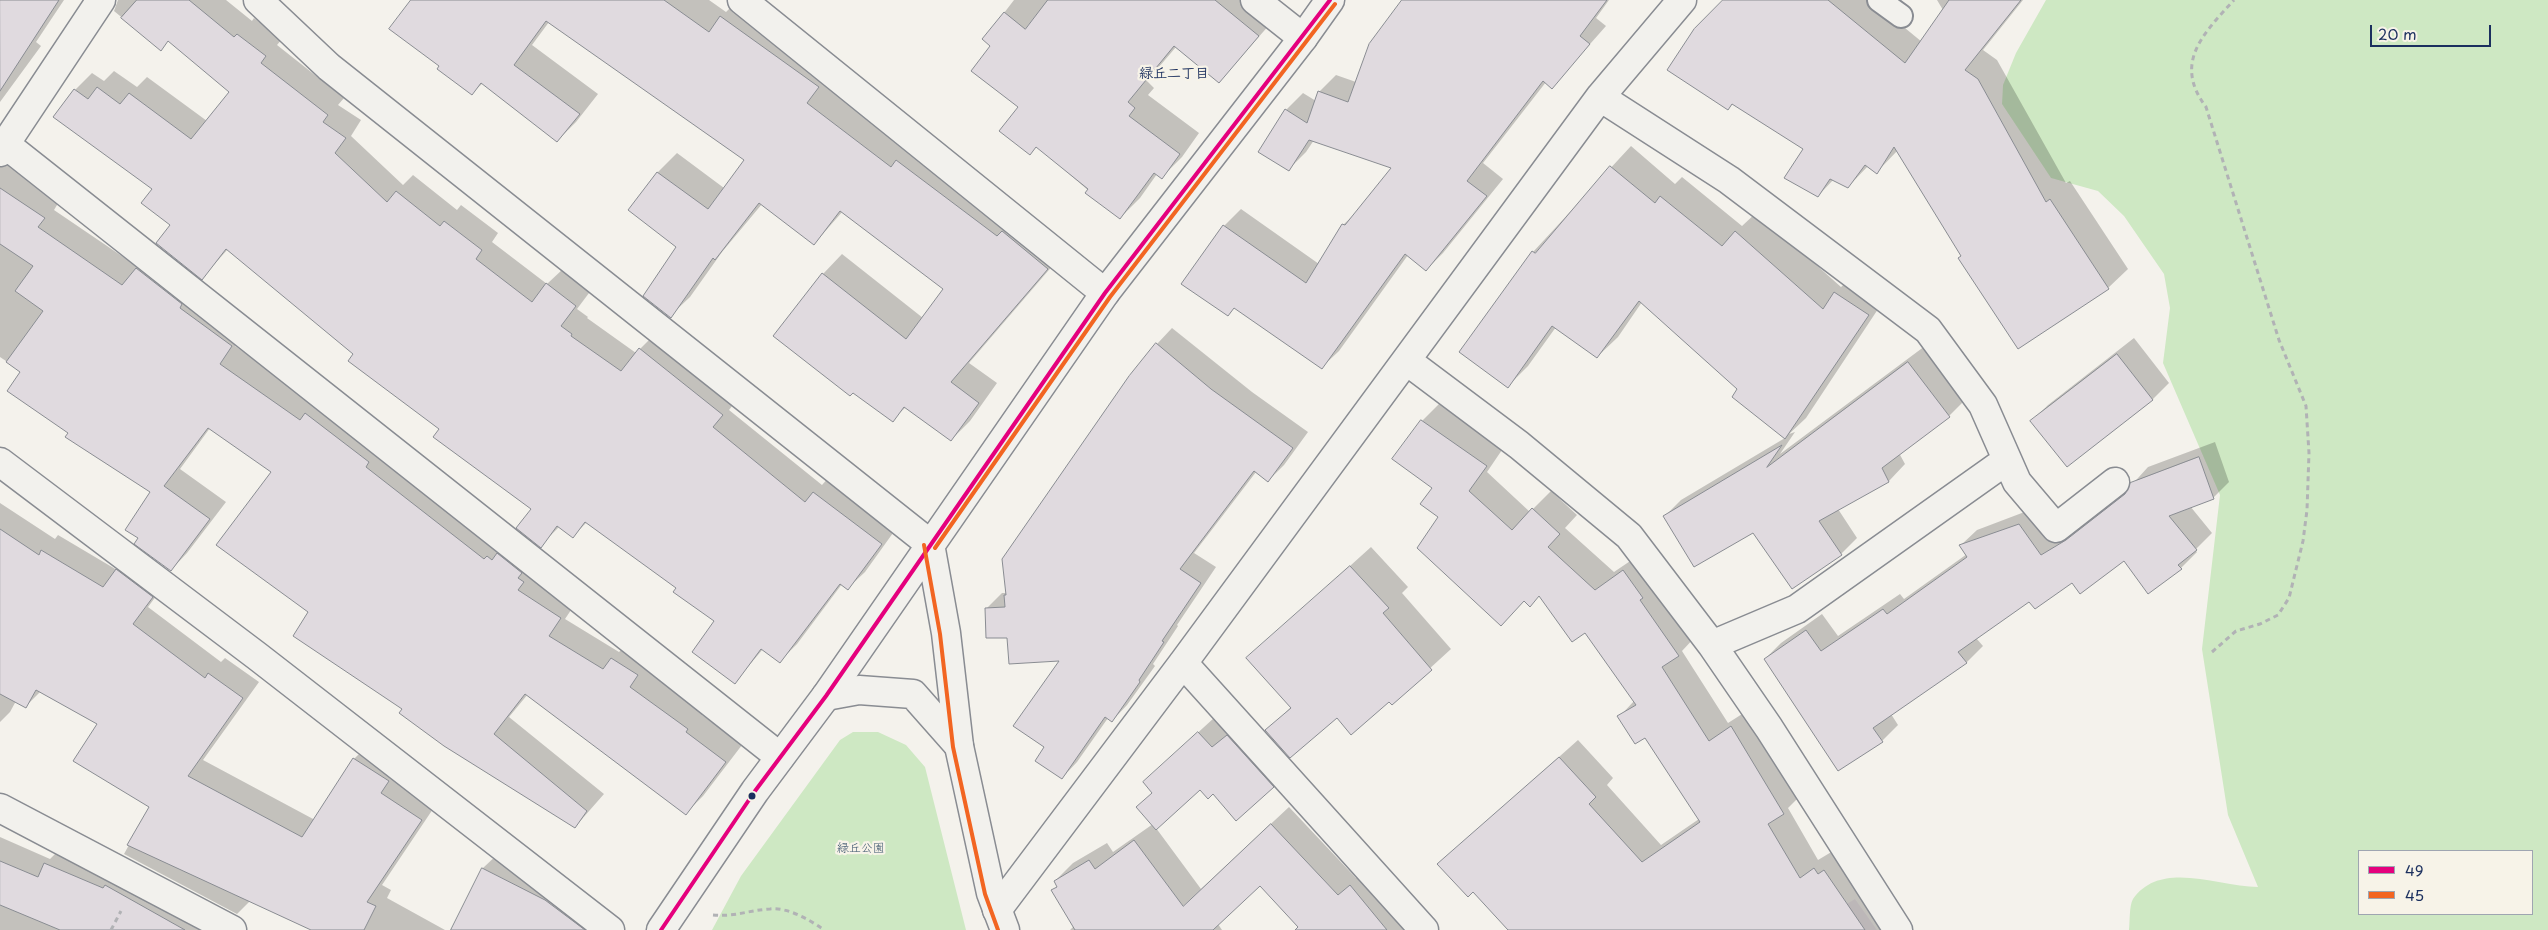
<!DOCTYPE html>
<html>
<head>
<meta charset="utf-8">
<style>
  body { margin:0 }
  #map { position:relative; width:2548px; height:930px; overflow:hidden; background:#f4f2ec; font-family:"Playpen Sans",sans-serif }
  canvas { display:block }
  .legend { position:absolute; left:2358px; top:850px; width:175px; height:65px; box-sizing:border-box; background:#f7f3e8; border:1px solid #9fa5b1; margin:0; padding:6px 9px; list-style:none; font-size:15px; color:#1b2f5e }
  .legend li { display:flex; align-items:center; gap:10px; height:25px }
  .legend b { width:25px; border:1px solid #9fa5b1 }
  .scale { position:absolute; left:2370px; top:25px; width:121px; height:22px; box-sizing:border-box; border:2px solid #1b2f5e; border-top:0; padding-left:6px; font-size:15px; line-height:18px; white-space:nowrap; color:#1b2f5e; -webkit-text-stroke:4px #f7f3e8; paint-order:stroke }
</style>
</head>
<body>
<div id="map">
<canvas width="2548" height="930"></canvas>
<ul class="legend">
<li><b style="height:6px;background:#e5007d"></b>49</li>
<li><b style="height:6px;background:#f26522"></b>45</li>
</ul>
<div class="scale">20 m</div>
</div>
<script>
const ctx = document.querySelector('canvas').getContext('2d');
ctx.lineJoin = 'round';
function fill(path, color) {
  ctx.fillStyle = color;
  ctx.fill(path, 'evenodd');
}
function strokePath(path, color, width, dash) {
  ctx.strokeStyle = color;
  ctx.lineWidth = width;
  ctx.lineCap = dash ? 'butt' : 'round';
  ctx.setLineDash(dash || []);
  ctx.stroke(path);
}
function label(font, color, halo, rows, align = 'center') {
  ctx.font = font + ' "Playpen Sans","Klee One",sans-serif';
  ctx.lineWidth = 4.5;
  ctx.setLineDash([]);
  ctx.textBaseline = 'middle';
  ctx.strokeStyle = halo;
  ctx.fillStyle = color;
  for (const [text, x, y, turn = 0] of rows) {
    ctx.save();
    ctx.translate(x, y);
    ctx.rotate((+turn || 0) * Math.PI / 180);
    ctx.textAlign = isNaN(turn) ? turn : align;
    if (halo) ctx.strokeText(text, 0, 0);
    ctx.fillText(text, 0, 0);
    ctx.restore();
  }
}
const built = new Path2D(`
  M 1855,899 L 1877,930 L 1803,930 Z`);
const green = new Path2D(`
  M 2046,0 L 2548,0 L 2548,930 L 2129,930 C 2130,922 2129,906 2133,899 C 2161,859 2219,887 2258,887 L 2228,815 L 2202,649 L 2220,495 L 2163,363 L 2170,308 L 2164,274 L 2124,216 L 2098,191 L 2051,178 L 2002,104 L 2003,85 L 2016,53 ZM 2532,851 L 2532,914 L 2359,914 L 2359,851 Z
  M 853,732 L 878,732 L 906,745 L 925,767 L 966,930 L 712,930 L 741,876 L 840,740 Z`);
const shadow = new Path2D(`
  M 0,0 L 64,0 L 36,42 L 41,46 L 0,102 Z
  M 226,0 L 252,21 L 254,18 L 282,39 L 277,45 L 344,98 L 338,105 L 361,120 L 351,136 L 403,185 L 413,175 L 457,210 L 461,205 L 498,233 L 492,242 L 547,284 L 564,268 L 592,289 L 577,309 L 588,317 L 587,318 L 636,353 L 657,332 L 739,397 L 729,410 L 822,485 L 830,476 L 898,526 L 865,572 L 848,588 L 842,584 L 797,644 L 780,661 L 763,649 L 735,682 L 716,621 L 678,588 L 587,522 L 573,536 L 560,526 L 540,546 L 533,508 L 355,354 L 228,249 L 202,278 L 153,188 L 55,117 L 75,90 L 92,73 L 104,81 L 114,71 L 137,87 L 147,77 L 207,121 L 231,91 L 169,40 L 160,49 L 114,11 L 118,0 Z
  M 413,0 L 709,0 L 726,12 L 738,0 L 1066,250 L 969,363 L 997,383 L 970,421 L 951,440 L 906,407 L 892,420 L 775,335 L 823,274 L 842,254 L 923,318 L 945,288 L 843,211 L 814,244 L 762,204 L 722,252 L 690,297 L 670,316 L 678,246 L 630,210 L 658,172 L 677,153 L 724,188 L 746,160 L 549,22 L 532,45 L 598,94 L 576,122 L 557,141 L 483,83 L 472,93 L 441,66 Z
  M 1014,0 L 1259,0 L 1278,15 L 1219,82 L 1176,47 L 1147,81 L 1154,88 L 1148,95 L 1199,133 L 1182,157 L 1162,177 L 1157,174 L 1140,198 L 1120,218 L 1037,146 L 1030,153 L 1020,107 L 992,46 L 984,39 Z
  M 1404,0 L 1609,0 L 1596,18 L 1606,26 L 1552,87 L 1546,82 L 1483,163 L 1503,179 L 1443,253 L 1426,270 L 1408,255 L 1339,351 L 1322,367 L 1235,307 L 1227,315 L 1224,226 L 1241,209 L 1319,264 L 1343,225 L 1361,208 L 1393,167 L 1314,140 L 1306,152 L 1289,169 L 1260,151 L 1286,110 L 1303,93 L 1316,101 L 1319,92 L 1336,75 L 1356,82 Z
  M 1724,0 L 1871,0 L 1922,42 L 1943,10 L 1937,0 L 2023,0 L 1983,50 L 1997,60 L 2066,183 L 2070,181 L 2128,269 L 2108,288 L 1962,256 L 1898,150 L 1877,172 L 1868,166 L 1848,187 L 1834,179 L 1818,196 L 1805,148 L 1734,103 L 1728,108 Z
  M 1631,146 L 1675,184 L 1682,177 L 1742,226 L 1757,212 L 1841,287 L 1856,273 L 1888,294 L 1806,418 L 1789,434 L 1795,432 L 1780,454 L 1925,346 L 1965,400 L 1949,416 L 1899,453 L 1905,464 L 1889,481 L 1838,509 L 1857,538 L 1841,554 L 1753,531 L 1665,516 L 1681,500 L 1785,438 L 1739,389 L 1642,302 L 1618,337 L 1597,357 L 1556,327 L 1528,366 L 1508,386 L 1533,252 Z
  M 0,160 L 60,200 L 54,210 L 138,267 L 154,252 L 248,329 L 235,346 L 316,403 L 577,601 L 565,619 L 619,652 L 629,642 L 654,658 L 646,670 L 704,712 L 702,715 L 742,745 L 703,796 L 686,813 L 528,694 L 509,717 L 604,794 L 575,827 L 404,709 L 309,612 L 273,472 L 210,428 L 180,469 L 226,502 L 187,553 L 171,570 L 140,538 L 151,492 L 70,432 L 21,371 L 0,357 Z
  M 1172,328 L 1252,392 L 1308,432 L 1284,465 L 1268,481 L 1256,472 L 1194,553 L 1216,567 L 1177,625 L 1178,626 L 1153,664 L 1155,666 L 1127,705 L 1112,721 L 1108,718 L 1077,762 L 1062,778 L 1061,660 L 1008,637 L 986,609 L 1002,593 L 1007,593 L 1157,344 Z
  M 2134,338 L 2169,383 L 2153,399 L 2067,465 L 2032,421 L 2048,405 Z
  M 1440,403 L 1504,447 L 1487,472 L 1530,512 L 1551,491 L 1577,515 L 1565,528 L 1614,572 L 1642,553 L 1696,636 L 1682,651 L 1728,723 L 1750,709 L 1801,795 L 1788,808 L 1818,860 L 1833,851 L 1896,930 L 1511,930 L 1473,890 L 1439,864 L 1578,740 L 1613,778 L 1607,785 L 1661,845 L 1699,819 L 1645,736 L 1619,717 L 1635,700 L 1586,631 L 1440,517 L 1422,421 Z
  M 2215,442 L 2229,482 L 2213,498 L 2190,506 L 2212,533 L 2195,550 L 2197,552 L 2181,568 L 2124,559 L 2030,600 L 1976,638 L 1983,646 L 1967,662 L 1891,714 L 1898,725 L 1882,741 L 1765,659 L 1781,643 L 1822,614 L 1838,636 L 1900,594 L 1904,599 L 1967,554 L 1961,545 L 1977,530 L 2035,508 L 2058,540 L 2083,525 L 2128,489 L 2148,467 Z
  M 0,503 L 55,539 L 58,535 L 117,570 L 133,554 L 168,580 L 148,607 L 221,662 L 225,658 L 259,682 L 203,760 L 315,820 L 354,759 L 370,743 L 437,803 L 382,885 L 391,890 L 387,898 L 445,930 L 314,930 L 250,901 L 237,914 L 124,854 L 150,807 L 99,723 L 41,691 L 26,706 L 16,701 L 10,712 L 0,722 Z
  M 1371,547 L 1408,587 L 1402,593 L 1451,649 L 1392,703 L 1389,700 L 1337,717 L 1267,731 L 1292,706 L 1248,658 Z
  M 1215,717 L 1289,770 L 1273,786 L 1213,792 L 1200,788 L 1156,828 L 1201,889 L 1289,807 L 1356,878 L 1368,868 L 1420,930 L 1303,930 L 1260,884 L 1218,924 L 1222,930 L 1070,930 L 1074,926 L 1053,891 L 1058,886 L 1055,881 L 1073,863 L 1107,843 L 1113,852 L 1153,824 L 1153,792 L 1144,782 Z
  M 0,837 L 50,859 L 61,848 L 234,930 L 0,930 Z
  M 500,852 L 615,930 L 452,930 L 483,868 Z`);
const building = new Path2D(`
  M 0,0 L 59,0 L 0,91 Z
  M 137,0 L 189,0 L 234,37 L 237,34 L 266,56 L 261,63 L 328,115 L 323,122 L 346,138 L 335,153 L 387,202 L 396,191 L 440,226 L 444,221 L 482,250 L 476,259 L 532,302 L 546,283 L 576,306 L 561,326 L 572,334 L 571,336 L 621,371 L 639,348 L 723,415 L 713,427 L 805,502 L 813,492 L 882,544 L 848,590 L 840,584 L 780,663 L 761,649 L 735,684 L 692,652 L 714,621 L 673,592 L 676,588 L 585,522 L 573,538 L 557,526 L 541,548 L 516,528 L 531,509 L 433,437 L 439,429 L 348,361 L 353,354 L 226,249 L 202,280 L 156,243 L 170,225 L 141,203 L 152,189 L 53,117 L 74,89 L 88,99 L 97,87 L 120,104 L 129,93 L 191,139 L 229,92 L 168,41 L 161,51 L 121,18 Z
  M 411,0 L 664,0 L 709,32 L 720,16 L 819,87 L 807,103 L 891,167 L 896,160 L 997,236 L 1002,231 L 1048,269 L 951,382 L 979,403 L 951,441 L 904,407 L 893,422 L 853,393 L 850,396 L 773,336 L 822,273 L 906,339 L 943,289 L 840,211 L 814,245 L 759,203 L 715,260 L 713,258 L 671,318 L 643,296 L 676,247 L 628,210 L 657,172 L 708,209 L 744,160 L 546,21 L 514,65 L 580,114 L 557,142 L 481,83 L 472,95 L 437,69 L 439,66 L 389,29 Z
  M 1048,0 L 1215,0 L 1259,36 L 1219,83 L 1174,46 L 1128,102 L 1135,108 L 1129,116 L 1180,154 L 1162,179 L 1154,173 L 1120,219 L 1085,193 L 1088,189 L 1036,147 L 1030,155 L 999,131 L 1018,107 L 971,71 L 990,46 L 982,39 L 1004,12 L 1025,29 Z
  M 1402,0 L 1607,0 L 1580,36 L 1590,44 L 1552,89 L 1543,81 L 1467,181 L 1487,196 L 1426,271 L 1405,254 L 1322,369 L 1234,308 L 1228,316 L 1181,284 L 1223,225 L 1306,283 L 1342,224 L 1345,225 L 1391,168 L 1309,140 L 1289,171 L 1258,152 L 1285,109 L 1307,123 L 1318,91 L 1348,102 L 1369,44 Z
  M 1723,0 L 1828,0 L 1905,63 L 1949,0 L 2021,0 L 1965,70 L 1978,79 L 2046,202 L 2050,199 L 2109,289 L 2018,349 L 1958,258 L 1961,256 L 1894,147 L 1877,174 L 1865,165 L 1848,188 L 1830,179 L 1818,197 L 1784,178 L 1803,149 L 1732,104 L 1728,110 L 1667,70 L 1694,29 Z
  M 1610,166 L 1655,203 L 1660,196 L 1722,246 L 1735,231 L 1823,309 L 1834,292 L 1869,315 L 1785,439 L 1732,397 L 1737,389 L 1639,301 L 1597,358 L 1552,326 L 1508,388 L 1459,352 L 1532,251 L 1535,253 Z
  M 0,188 L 45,218 L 38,227 L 122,285 L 136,268 L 182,304 L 180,308 L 232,346 L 220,364 L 300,420 L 305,413 L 369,462 L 366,467 L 484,559 L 487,556 L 492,560 L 497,553 L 522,573 L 518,578 L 524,582 L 518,590 L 561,618 L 549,636 L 603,669 L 611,658 L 638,675 L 630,687 L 688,729 L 686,732 L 726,762 L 686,815 L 525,694 L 494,734 L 587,811 L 575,828 L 444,746 L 399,713 L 402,709 L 293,636 L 308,612 L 216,545 L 271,472 L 208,428 L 164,486 L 210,519 L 171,571 L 134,544 L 138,538 L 125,530 L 150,492 L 65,437 L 68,433 L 7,391 L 20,372 L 6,362 L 43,311 L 15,291 L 33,266 L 0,244 Z
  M 1156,343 L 1211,389 L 1293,448 L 1268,482 L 1254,471 L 1180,569 L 1201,583 L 1162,641 L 1164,642 L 1139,680 L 1140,682 L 1112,722 L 1105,717 L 1062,779 L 1035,761 L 1044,747 L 1013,726 L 1059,661 L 1009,664 L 1007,638 L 986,638 L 985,608 L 1005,607 L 1004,595 L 1006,595 L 1002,559 L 1129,376 Z
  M 2117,354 L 2153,400 L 2067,467 L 2030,421 Z
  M 1908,362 L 1950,417 L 1882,468 L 1889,482 L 1819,521 L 1842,555 L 1792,589 L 1753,533 L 1694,567 L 1663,516 L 1782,445 L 1767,467 Z
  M 1421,420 L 1487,466 L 1469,491 L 1512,530 L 1532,508 L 1560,534 L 1548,547 L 1595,590 L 1623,570 L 1643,598 L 1640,600 L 1679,656 L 1662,667 L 1709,741 L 1731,726 L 1784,814 L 1768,824 L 1800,878 L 1814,868 L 1818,874 L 1824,870 L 1865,930 L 1508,930 L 1473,892 L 1468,897 L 1437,864 L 1559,757 L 1596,797 L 1589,804 L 1642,862 L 1700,822 L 1645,738 L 1635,744 L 1617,716 L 1636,705 L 1585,633 L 1572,642 L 1539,596 L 1530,607 L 1524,601 L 1501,626 L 1417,548 L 1438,517 L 1420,504 L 1432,488 L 1392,459 Z
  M 2199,457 L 2214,499 L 2169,516 L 2197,550 L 2178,565 L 2182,569 L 2148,594 L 2124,561 L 2080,594 L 2072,583 L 2035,609 L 2029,602 L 1958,652 L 1967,663 L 1873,728 L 1883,742 L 1838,771 L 1764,659 L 1806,630 L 1821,651 L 1883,609 L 1887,614 L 1967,557 L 1959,545 L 2019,524 L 2041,555 L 2066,540 L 2125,494 L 2130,483 Z
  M 0,529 L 39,555 L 41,550 L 103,587 L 116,569 L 153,597 L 133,624 L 205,678 L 208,673 L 243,698 L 188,776 L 302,837 L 353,758 L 389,781 L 381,793 L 422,820 L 367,902 L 376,906 L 364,930 L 311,930 L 127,845 L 149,807 L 73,761 L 97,724 L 36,690 L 26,708 L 0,694 Z
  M 1350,566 L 1389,608 L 1383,613 L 1432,670 L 1392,705 L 1389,702 L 1351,735 L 1337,718 L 1290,758 L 1265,730 L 1291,708 L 1246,658 Z
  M 1198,732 L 1212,747 L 1227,735 L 1274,787 L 1236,821 L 1213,794 L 1208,799 L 1200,790 L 1156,830 L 1136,807 L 1152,793 L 1143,782 Z
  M 1271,824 L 1338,895 L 1350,885 L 1387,930 L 1295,930 L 1298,927 L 1260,886 L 1213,930 L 1075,930 L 1051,890 L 1057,887 L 1054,881 L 1089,860 L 1095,869 L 1134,840 L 1183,906 Z
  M 0,861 L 38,877 L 44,863 L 103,888 L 105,885 L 185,930 L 60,930 L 0,905 Z
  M 482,868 L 545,900 L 585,930 L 451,930 Z`);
const path = new Path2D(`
  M 2212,652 L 2236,631 L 2260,624 L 2278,615 L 2289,598 L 2303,541 L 2307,510 L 2309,453 L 2306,406 L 2279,340 L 2206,107 C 2173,63 2203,34 2234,0
  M 713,915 C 736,917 749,910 770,909 C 788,907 810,920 824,930
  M 111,930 L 121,911`);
const lane = new Path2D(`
  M 1879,0 L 1901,16`);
const street = new Path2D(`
  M 258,0 L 329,67 L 930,544
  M 742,0 L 1105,293
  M 1255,0 L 1303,38
  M 1600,97 L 1729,180 L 1928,330 L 1983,405 L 2017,482 L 2056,528 L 2115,482
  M 5,144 L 780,757
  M 0,152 L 101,0
  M 1407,361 L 1519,445 L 1629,536 L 1712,645 L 1769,728 L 1898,930
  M 0,462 L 257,656 L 610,930
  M 1712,645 L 1797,609 L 2007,460
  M 1183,663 L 1424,930
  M 826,696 L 859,690 L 913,694 L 959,746
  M 0,808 L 232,930
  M 997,910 L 1183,663 L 1600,97 L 1682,0`);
const secondary = new Path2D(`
  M 930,544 L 946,633 L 959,746 L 991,893 L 1005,930
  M 661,930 L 755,791 L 826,696 L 1105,293 L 1303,38 L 1330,0`);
const bus1 = new Path2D(`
  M 661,930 L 755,791 L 826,696 L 1105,293 L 1330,0`);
const bus2 = new Path2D(`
  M 924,545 L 940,634 L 953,747 L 985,894 L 998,930
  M 935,548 L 1110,297 L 1335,4`);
const markers = [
  [752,796,4.5,"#1b2f5e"]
];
const parkNames = [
  ["緑丘公園",861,849]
];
const neighbourhoodNames = [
  ["緑丘二丁目",1174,74]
];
fill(built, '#ece5e6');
fill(green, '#cee8c3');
fill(shadow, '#0003');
fill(building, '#e0dadf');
strokePath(building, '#898c92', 1);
strokePath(lane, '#898c92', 26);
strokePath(street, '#898c92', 31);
strokePath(secondary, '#898c92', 31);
strokePath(path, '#b1b2b5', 3, [5, 4]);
strokePath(lane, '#f2f1ed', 22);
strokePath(street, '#f2f1ed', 28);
strokePath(secondary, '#f2f1ed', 28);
strokePath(bus1, '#e5007d', 4);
strokePath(bus2, '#f26522', 4);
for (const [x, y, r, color] of markers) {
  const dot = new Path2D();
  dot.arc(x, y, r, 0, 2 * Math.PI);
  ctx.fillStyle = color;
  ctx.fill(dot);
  strokePath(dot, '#f7f3e8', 2);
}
label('12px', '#38526b', '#f7f3e8', parkNames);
label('bold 14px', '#1b2f5e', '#f7f3e8', neighbourhoodNames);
</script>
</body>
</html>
